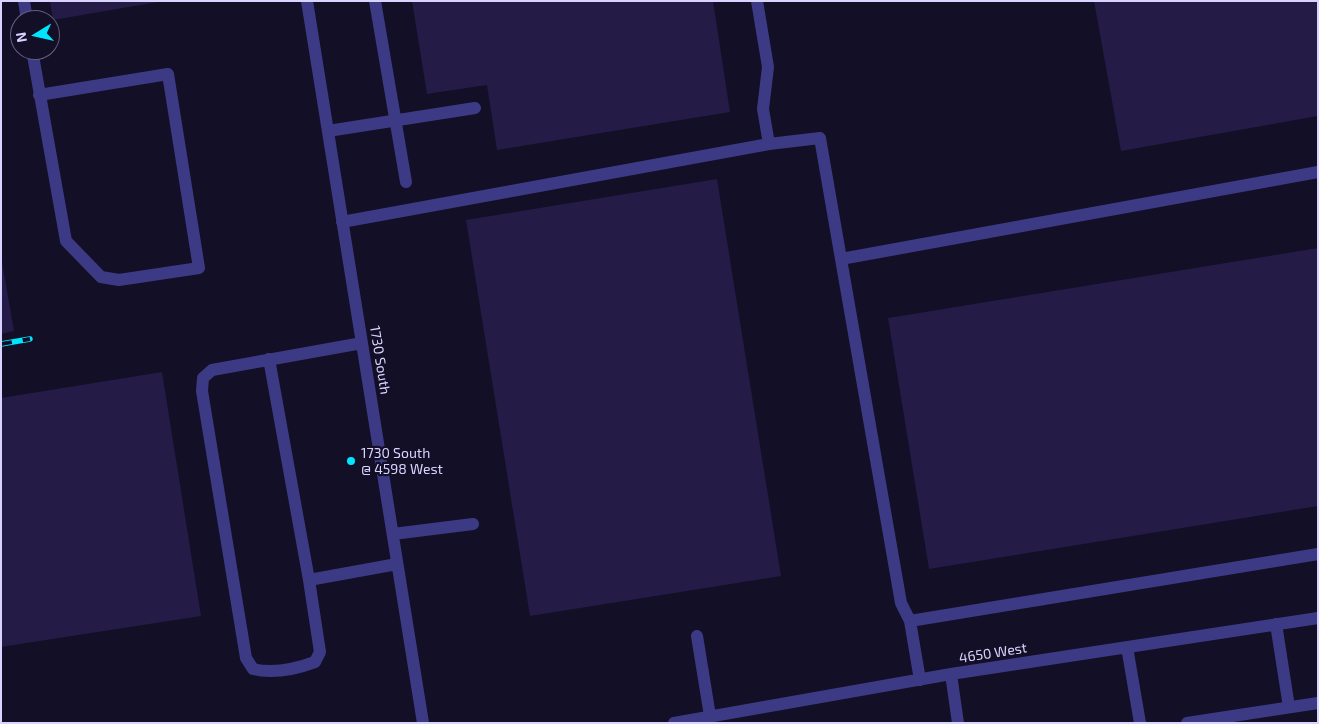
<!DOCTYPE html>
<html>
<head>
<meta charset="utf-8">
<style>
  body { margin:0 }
  #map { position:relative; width:1319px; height:724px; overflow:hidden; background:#130f26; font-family:"Exo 2",sans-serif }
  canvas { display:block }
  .frame { position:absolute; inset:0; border:2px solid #d9d4ff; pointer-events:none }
  .north { position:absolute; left:10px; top:10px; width:50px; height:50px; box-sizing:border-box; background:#130f26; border:1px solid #625e7d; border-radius:50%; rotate:261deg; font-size:14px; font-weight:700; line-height:20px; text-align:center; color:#d9d4ff }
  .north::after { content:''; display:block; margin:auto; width:18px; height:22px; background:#00e5ff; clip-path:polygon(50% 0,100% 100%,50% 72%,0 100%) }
</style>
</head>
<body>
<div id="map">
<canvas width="1319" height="724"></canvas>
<div class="frame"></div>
<div class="north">N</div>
</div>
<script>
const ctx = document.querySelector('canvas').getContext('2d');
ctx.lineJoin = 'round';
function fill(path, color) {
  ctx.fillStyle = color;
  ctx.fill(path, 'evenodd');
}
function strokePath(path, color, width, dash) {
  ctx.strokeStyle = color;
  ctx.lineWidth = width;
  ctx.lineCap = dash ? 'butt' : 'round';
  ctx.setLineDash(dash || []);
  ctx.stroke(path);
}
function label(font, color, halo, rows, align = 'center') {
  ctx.font = font + ' "Exo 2",sans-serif';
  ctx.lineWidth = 4.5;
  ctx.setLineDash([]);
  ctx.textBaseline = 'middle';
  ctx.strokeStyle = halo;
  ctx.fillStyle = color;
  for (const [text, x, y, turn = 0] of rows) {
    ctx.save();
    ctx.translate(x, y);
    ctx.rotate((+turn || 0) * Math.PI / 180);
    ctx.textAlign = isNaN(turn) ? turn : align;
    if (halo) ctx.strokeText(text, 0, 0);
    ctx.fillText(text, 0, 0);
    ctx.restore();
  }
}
const building = new Path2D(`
  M 50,1 L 158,1 L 158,2 L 53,20 Z
  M 412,1 L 713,1 L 730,112 L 497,150 L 487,85 L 427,94 Z
  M 1094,1 L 1318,1 L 1318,116 L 1121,151 Z
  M 717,179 L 781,576 L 530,616 L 466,220 Z
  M 1318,248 L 1318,506 L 929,569 L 888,318 Z
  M 1,256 L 14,331 L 1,334 Z
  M 162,372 L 201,616 L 1,647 L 1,398 Z`);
const minor = new Path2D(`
  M 24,1 L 27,20
  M 307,1 L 423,723
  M 375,1 L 406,182
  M 757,1 L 768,67 L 763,109 L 769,144
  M 32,50 L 66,241 L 101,277 L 119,280 L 199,268 L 168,74 L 39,95
  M 328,131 L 475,108
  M 342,222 L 769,144 L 820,138 L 841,259 L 1318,172
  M 841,259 L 901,603 L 910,621 L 920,680
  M 362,343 L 212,370 L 203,378 L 202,391 L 246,658 L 253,669 C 273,674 296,669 315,662 L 320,652 L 309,580 L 397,564
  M 269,359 L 309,580
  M 393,534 L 473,524
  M 910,621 L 1318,554
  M 1276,624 L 1289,707
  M 697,636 L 710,716
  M 1127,647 L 1140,723
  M 951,674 L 958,723
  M 674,723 L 951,674 L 1318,618
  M 1187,723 L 1318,703`);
const rail = new Path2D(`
  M 1,344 L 30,339`);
const markers = [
  [351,461,5,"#00e5ff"]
];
const streetNames = [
  ["1730 South",380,360,81],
  ["4650 West",993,653,-9]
];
const poiNames = [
  ["1730 South",361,453],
  ["@ 4598 West",361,469]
];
fill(building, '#241b47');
strokePath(minor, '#3d3a85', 12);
strokePath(rail, '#00e5ff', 5.5);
strokePath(rail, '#130f26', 4, [11]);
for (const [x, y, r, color] of markers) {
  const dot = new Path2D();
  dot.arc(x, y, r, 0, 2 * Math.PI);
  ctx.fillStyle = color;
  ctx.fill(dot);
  strokePath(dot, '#130f26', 2);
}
label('14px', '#d9d4ff', '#130f26', streetNames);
label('14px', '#d9d4ff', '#130f26', poiNames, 'left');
</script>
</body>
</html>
